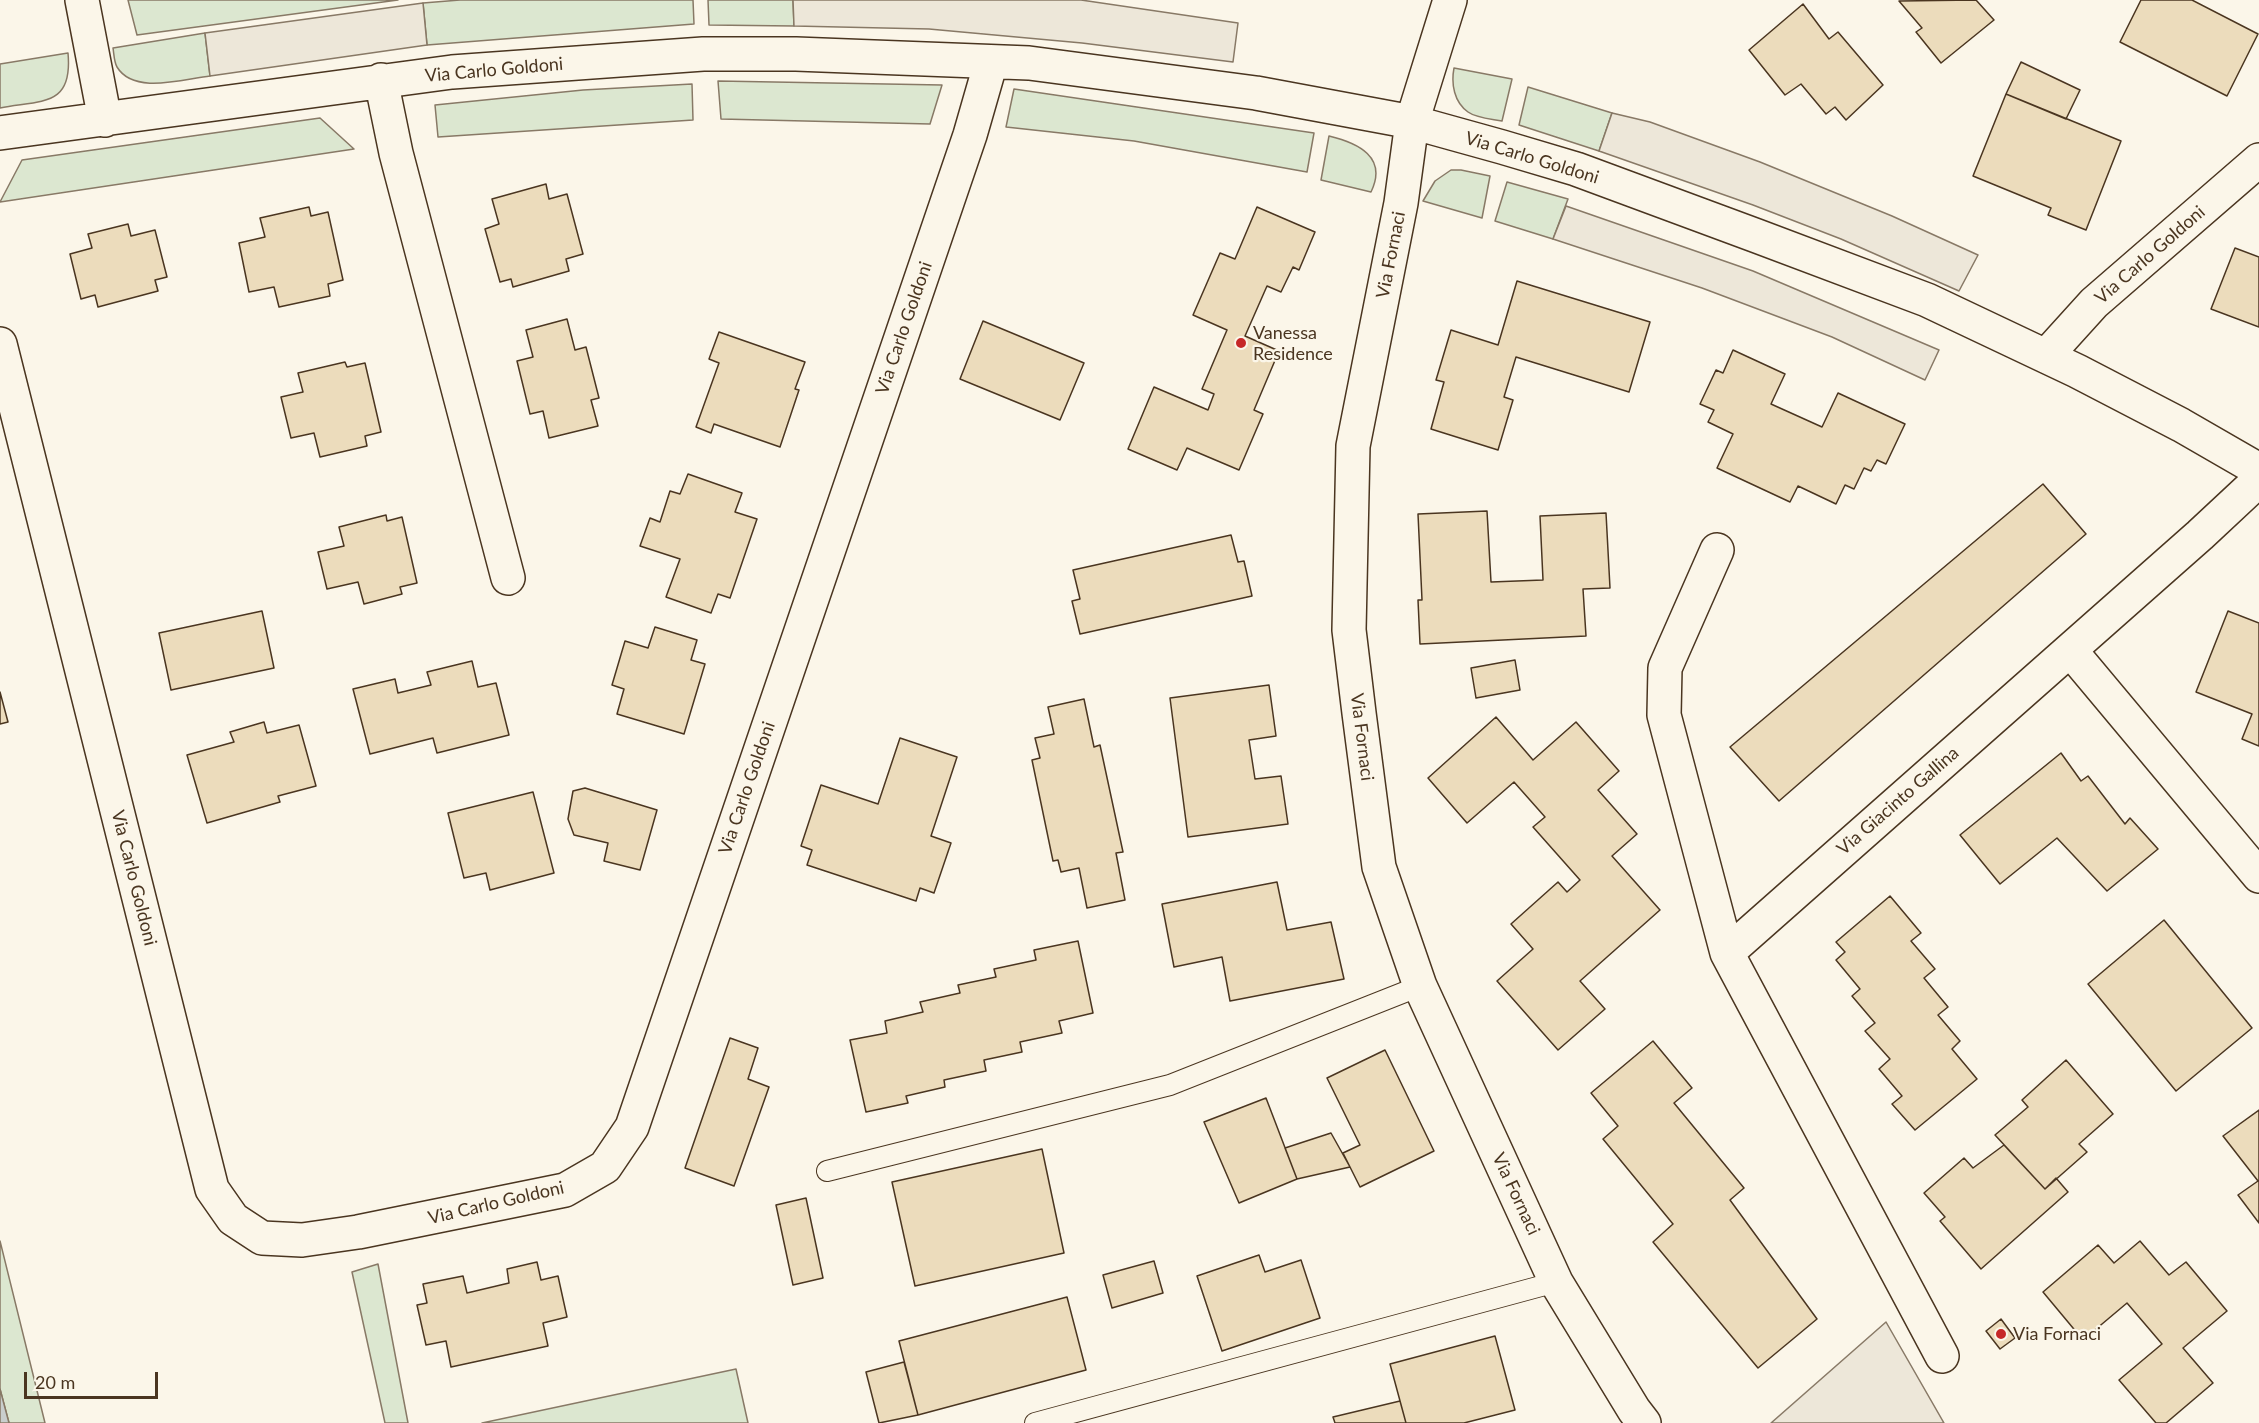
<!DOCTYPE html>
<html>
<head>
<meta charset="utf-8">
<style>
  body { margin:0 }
  #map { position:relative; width:2259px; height:1423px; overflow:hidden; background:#fbf6e9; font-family:Lato,sans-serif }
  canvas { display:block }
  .scale { position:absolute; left:24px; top:1372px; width:134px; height:27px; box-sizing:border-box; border:3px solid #4a3520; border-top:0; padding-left:8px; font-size:18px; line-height:21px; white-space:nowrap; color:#4a3520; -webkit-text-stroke:4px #fbf6e9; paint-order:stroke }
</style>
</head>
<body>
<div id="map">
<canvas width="2259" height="1423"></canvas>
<div class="scale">20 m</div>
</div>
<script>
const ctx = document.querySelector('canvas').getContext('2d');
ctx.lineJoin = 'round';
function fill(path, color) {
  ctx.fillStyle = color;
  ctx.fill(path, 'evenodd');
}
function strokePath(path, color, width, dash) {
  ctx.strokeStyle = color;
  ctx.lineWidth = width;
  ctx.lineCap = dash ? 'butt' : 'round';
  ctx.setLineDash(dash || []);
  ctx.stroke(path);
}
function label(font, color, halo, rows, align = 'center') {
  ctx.font = font + ' Lato,sans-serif';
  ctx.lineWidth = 4.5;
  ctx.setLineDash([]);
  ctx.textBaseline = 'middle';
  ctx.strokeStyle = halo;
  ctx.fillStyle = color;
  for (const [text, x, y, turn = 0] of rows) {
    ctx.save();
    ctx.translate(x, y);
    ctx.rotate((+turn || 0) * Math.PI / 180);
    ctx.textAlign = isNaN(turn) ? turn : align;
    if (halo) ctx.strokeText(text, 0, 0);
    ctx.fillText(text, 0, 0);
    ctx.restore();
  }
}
const green = new Path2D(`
  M 128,0 L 398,0 L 137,35 Z
  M 460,0 L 693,0 L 694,24 L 427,45 L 423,3 Z
  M 708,0 L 793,0 L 794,26 L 709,25 Z
  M 205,33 L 210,76 C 183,79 134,95 117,67 C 114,62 114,54 113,48 Z
  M 68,53 C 73,107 42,100 0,108 L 0,64 Z
  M 1454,68 L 1512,79 L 1502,121 C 1492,119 1476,118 1468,112 C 1454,102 1451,84 1454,68 Z
  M 718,81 L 942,85 L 930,124 L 721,119 Z
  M 692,84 L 693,120 L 438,137 L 435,105 L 583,90 Z
  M 1528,87 L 1612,113 L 1599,151 L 1519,125 Z
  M 1014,89 L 1314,133 L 1307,172 L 1134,141 L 1006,127 Z
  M 320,118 L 354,149 L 0,202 L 22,160 Z
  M 1329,136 C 1358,143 1388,157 1371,192 L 1321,180 Z
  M 1451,170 L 1461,170 L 1490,176 L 1482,218 L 1423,201 L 1435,181 Z
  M 1507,182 L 1568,199 L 1553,239 L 1495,221 Z
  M 0,1241 L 45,1423 L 9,1423 L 0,1389 Z
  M 378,1264 L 408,1423 L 385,1423 L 352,1272 Z
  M 736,1369 L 748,1423 L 482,1423 Z`);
const parking = new Path2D(`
  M 793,0 L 1081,0 L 1238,23 L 1233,62 L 1082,43 L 929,29 L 794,26 Z
  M 423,3 L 427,45 L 210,76 L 205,33 Z
  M 1612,113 L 1650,122 L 1760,162 L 1892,216 L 1978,255 L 1959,291 L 1841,239 L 1753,205 L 1599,151 Z
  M 1566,206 L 1753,271 L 1939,350 L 1925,380 L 1832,337 L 1702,288 L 1553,239 Z
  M 1886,1322 L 1944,1423 L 1771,1423 Z`);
const water = new Path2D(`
  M 0,1389 L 9,1423 L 0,1423 Z`);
const building = new Path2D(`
  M 1976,0 L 1994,20 L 1941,63 L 1916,32 L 1922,28 L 1899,1 Z
  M 2141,0 L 2192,0 L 2258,34 L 2227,96 L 2120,42 Z
  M 1803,4 L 1829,39 L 1838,32 L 1883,85 L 1846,120 L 1835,107 L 1826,114 L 1801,84 L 1785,95 L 1749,50 Z
  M 2021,62 L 2080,90 L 2066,119 L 2006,94 Z
  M 2006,94 L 2121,141 L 2086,230 L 2048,215 L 2051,208 L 1973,176 Z
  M 546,184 L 549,199 L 567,194 L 583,254 L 566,259 L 569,271 L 513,287 L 511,279 L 500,282 L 485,229 L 499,224 L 492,199 Z
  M 309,207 L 311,216 L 328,212 L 343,280 L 328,284 L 330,296 L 279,307 L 274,287 L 249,292 L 239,243 L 265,237 L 260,218 Z
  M 1257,207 L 1315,232 L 1299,270 L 1293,267 L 1281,292 L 1267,286 L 1245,336 L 1279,351 L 1254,410 L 1263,414 L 1239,470 L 1187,448 L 1177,470 L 1128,449 L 1154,387 L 1208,410 L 1214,394 L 1202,389 L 1227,330 L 1193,315 L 1220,253 L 1235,259 Z
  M 128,224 L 131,236 L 155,230 L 167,277 L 155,280 L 158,291 L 98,307 L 95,295 L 81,299 L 70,254 L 92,248 L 88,234 Z
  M 2235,248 L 2259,257 L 2259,327 L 2211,309 Z
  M 1517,281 L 1650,322 L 1629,392 L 1516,357 L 1504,397 L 1513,400 L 1498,450 L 1431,429 L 1444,382 L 1436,380 L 1451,330 L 1498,345 Z
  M 567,319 L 575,350 L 586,347 L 599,398 L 591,400 L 598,426 L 549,438 L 543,411 L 530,414 L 517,361 L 533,357 L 526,330 Z
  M 983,321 L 1084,363 L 1060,420 L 960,379 Z
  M 719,332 L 805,362 L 795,389 L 799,390 L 780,447 L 714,424 L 711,433 L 696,427 L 719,363 L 709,359 Z
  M 1733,350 L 1785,374 L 1771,404 L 1822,427 L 1838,393 L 1905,424 L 1886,464 L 1877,460 L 1871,471 L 1864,468 L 1854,489 L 1845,485 L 1836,504 L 1798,486 L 1790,502 L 1717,468 L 1733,434 L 1708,422 L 1714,410 L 1700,404 L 1716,370 L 1723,373 Z
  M 345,362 L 347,367 L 365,363 L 381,432 L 365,436 L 367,446 L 320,457 L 314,433 L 291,438 L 281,397 L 303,392 L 298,373 Z
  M 688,474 L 742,493 L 735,512 L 757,519 L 730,598 L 718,594 L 711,613 L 666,597 L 680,559 L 640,546 L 650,518 L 660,522 L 670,491 L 680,494 Z
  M 2043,484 L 2086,534 L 1779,801 L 1730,747 Z
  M 1487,511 L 1491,582 L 1543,580 L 1540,516 L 1606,513 L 1610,588 L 1583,589 L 1586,636 L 1420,644 L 1418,600 L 1422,600 L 1418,514 Z
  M 386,515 L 387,521 L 402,517 L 417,583 L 400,587 L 402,594 L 364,604 L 358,582 L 327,589 L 318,552 L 344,546 L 339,527 Z
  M 1231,535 L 1238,562 L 1244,561 L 1252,596 L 1080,634 L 1072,601 L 1080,599 L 1073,570 Z
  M 262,611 L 274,668 L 171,690 L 159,633 Z
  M 2228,611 L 2259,623 L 2259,746 L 2242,739 L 2252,714 L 2196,692 Z
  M 655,627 L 697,640 L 691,660 L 705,664 L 684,734 L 617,714 L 624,689 L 612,685 L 625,641 L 648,648 Z
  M 1515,660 L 1520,690 L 1476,698 L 1471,668 Z
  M 472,661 L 478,687 L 496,683 L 509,735 L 437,753 L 433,738 L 370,754 L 353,689 L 395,679 L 398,693 L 431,685 L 427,672 Z
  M 1269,685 L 1276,736 L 1249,740 L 1255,779 L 1281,776 L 1288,824 L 1188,837 L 1170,698 Z
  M 0,692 L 8,722 L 0,724 Z
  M 1084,699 L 1094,747 L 1100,745 L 1123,852 L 1116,853 L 1125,900 L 1087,908 L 1079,868 L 1061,872 L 1058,860 L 1053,861 L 1032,760 L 1040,758 L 1035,738 L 1054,734 L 1048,707 Z
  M 1496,717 L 1533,760 L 1576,722 L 1619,771 L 1598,790 L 1637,834 L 1612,856 L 1660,910 L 1580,981 L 1605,1009 L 1558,1050 L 1497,981 L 1533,949 L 1511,924 L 1558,882 L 1567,892 L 1580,880 L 1533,827 L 1545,817 L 1514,782 L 1467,823 L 1428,778 Z
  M 264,722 L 267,733 L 299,725 L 316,786 L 278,796 L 280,802 L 207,823 L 187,755 L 234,742 L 230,732 Z
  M 900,738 L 957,757 L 931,836 L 951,843 L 934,893 L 920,888 L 916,901 L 807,865 L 812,850 L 801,846 L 821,785 L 878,804 Z
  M 2061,753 L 2081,781 L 2088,776 L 2125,824 L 2130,818 L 2158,849 L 2107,891 L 2057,838 L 2000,884 L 1960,835 Z
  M 585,788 L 657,810 L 640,870 L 604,861 L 608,843 L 574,835 L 568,819 L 573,791 Z
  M 533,792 L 554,873 L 490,890 L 486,873 L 464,878 L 448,813 Z
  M 1277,882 L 1287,930 L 1331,922 L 1344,979 L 1230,1001 L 1222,957 L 1174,967 L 1162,904 Z
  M 1890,896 L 1921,933 L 1911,941 L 1935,969 L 1924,978 L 1948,1007 L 1938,1015 L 1960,1041 L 1952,1049 L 1977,1079 L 1915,1130 L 1892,1104 L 1902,1096 L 1879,1069 L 1890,1059 L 1865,1031 L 1875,1023 L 1852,996 L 1860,989 L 1836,960 L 1845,952 L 1836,942 Z
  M 2164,920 L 2252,1028 L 2176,1091 L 2088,984 Z
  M 1078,941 L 1093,1013 L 1059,1021 L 1062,1033 L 1020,1042 L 1022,1052 L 984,1060 L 986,1071 L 944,1080 L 945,1087 L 906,1096 L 908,1103 L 866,1112 L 850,1040 L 887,1033 L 885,1021 L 923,1012 L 920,1002 L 960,993 L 958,985 L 996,977 L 994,969 L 1036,960 L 1034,950 Z
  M 730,1038 L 758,1048 L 748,1079 L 769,1087 L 734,1186 L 685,1168 Z
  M 1653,1041 L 1692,1088 L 1674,1103 L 1744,1188 L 1730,1200 L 1817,1319 L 1758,1368 L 1653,1242 L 1673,1224 L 1603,1139 L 1618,1126 L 1591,1093 Z
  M 1385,1050 L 1434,1151 L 1360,1187 L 1343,1153 L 1360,1145 L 1327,1078 Z
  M 2066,1060 L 2113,1114 L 2079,1144 L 2087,1152 L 2045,1189 L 1995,1135 L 2028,1107 L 2022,1100 Z
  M 1266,1098 L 1297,1179 L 1239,1203 L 1204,1122 Z
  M 2259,1110 L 2259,1223 L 2238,1195 L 2258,1181 L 2223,1136 Z
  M 1331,1133 L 1350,1167 L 1297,1179 L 1285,1148 Z
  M 2004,1145 L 2045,1189 L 2056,1178 L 2068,1192 L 1981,1269 L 1940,1221 L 1945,1217 L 1924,1193 L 1964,1158 L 1973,1168 Z
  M 1042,1149 L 1064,1253 L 915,1286 L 892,1182 Z
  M 806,1198 L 823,1278 L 793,1285 L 776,1205 Z
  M 2140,1241 L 2169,1275 L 2186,1262 L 2227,1311 L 2183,1348 L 2213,1383 L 2166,1423 L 2156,1423 L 2119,1380 L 2162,1344 L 2127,1303 L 2083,1340 L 2043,1292 L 2098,1245 L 2114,1263 Z
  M 1259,1255 L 1265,1272 L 1301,1260 L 1320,1318 L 1222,1351 L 1197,1276 Z
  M 1154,1261 L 1163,1293 L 1112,1308 L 1103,1275 Z
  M 537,1262 L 541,1280 L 558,1276 L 567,1317 L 543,1323 L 548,1346 L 451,1367 L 446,1341 L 426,1345 L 417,1305 L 427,1303 L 423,1284 L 463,1276 L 467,1293 L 509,1283 L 507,1269 Z
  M 1067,1297 L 1086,1370 L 918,1415 L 899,1341 Z
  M 2001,1319 L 2015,1338 L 2000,1349 L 1986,1331 Z
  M 1495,1336 L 1515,1410 L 1464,1423 L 1406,1423 L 1390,1364 Z
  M 904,1362 L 918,1415 L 879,1423 L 866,1372 Z
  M 1400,1401 L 1406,1423 L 1335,1423 L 1333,1417 Z`);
const service = new Path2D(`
  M 827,1171 L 1170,1085 L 1420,986
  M 1035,1423 L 1556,1282`);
const minor = new Path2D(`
  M 82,0 L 105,120
  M 1450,0 L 1412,122 L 1401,203 L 1353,446 L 1349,630 L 1359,713 L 1379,867 L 1420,986 L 1556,1282 L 1634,1410 L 1644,1423
  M 381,80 L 396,153 L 508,578
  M 0,133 L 452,72 L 703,54 L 796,54 L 1029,63 L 1256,93 L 1412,122 L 1502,147 L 1576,169 L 1757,236 L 1927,300 L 2077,371 L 2181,425 L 2259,470
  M 0,344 L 212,1189 L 233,1219 L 262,1238 L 302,1240 L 358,1232 L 565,1190 L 605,1167 L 632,1127 L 970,135 L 991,62
  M 2046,356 L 2094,303 L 2259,160
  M 1717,550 L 1665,668 L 1664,715 L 1727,953 L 1942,1356
  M 2070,650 L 2259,876
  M 1727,953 L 2200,535 L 2259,480`);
const markers = [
  [1241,343,6,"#c62828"],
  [2001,1334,6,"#c62828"]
];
const streetNames = [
  ["Via Carlo Goldoni",494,70,-5],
  ["Via Carlo Goldoni",1532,158,17],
  ["Via Fornaci",1391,255,-79],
  ["Via Carlo Goldoni",2150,255,-41],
  ["Via Carlo Goldoni",904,328,-71],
  ["Via Fornaci",1362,737,83],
  ["Via Carlo Goldoni",747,788,-71],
  ["Via Giacinto Gallina",1898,801,-41],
  ["Via Carlo Goldoni",134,878,76],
  ["Via Fornaci",1516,1194,65],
  ["Via Carlo Goldoni",496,1203,-13]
];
const poiNames = [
  ["Vanessa",1253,333],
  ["Residence",1253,354],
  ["Via Fornaci",2013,1334]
];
fill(green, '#dce7d0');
strokePath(green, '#887966', 1.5);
fill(parking, '#ede7d9');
strokePath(parking, '#887966', 1.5);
fill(water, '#c9cecd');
strokePath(water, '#887966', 1.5);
fill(building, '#ecdcbc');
strokePath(building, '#4a3520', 1.5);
strokePath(service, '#4a3520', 22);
strokePath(minor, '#4a3520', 36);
strokePath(service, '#fbf6e9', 20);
strokePath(minor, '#fbf6e9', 33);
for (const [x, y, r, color] of markers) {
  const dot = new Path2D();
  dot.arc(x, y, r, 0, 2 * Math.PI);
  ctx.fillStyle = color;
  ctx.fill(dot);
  strokePath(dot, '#fbf6e9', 2);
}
label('18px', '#4a3520', '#fbf6e9', streetNames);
label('18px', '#4a3520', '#fbf6e9', poiNames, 'left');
</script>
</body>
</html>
